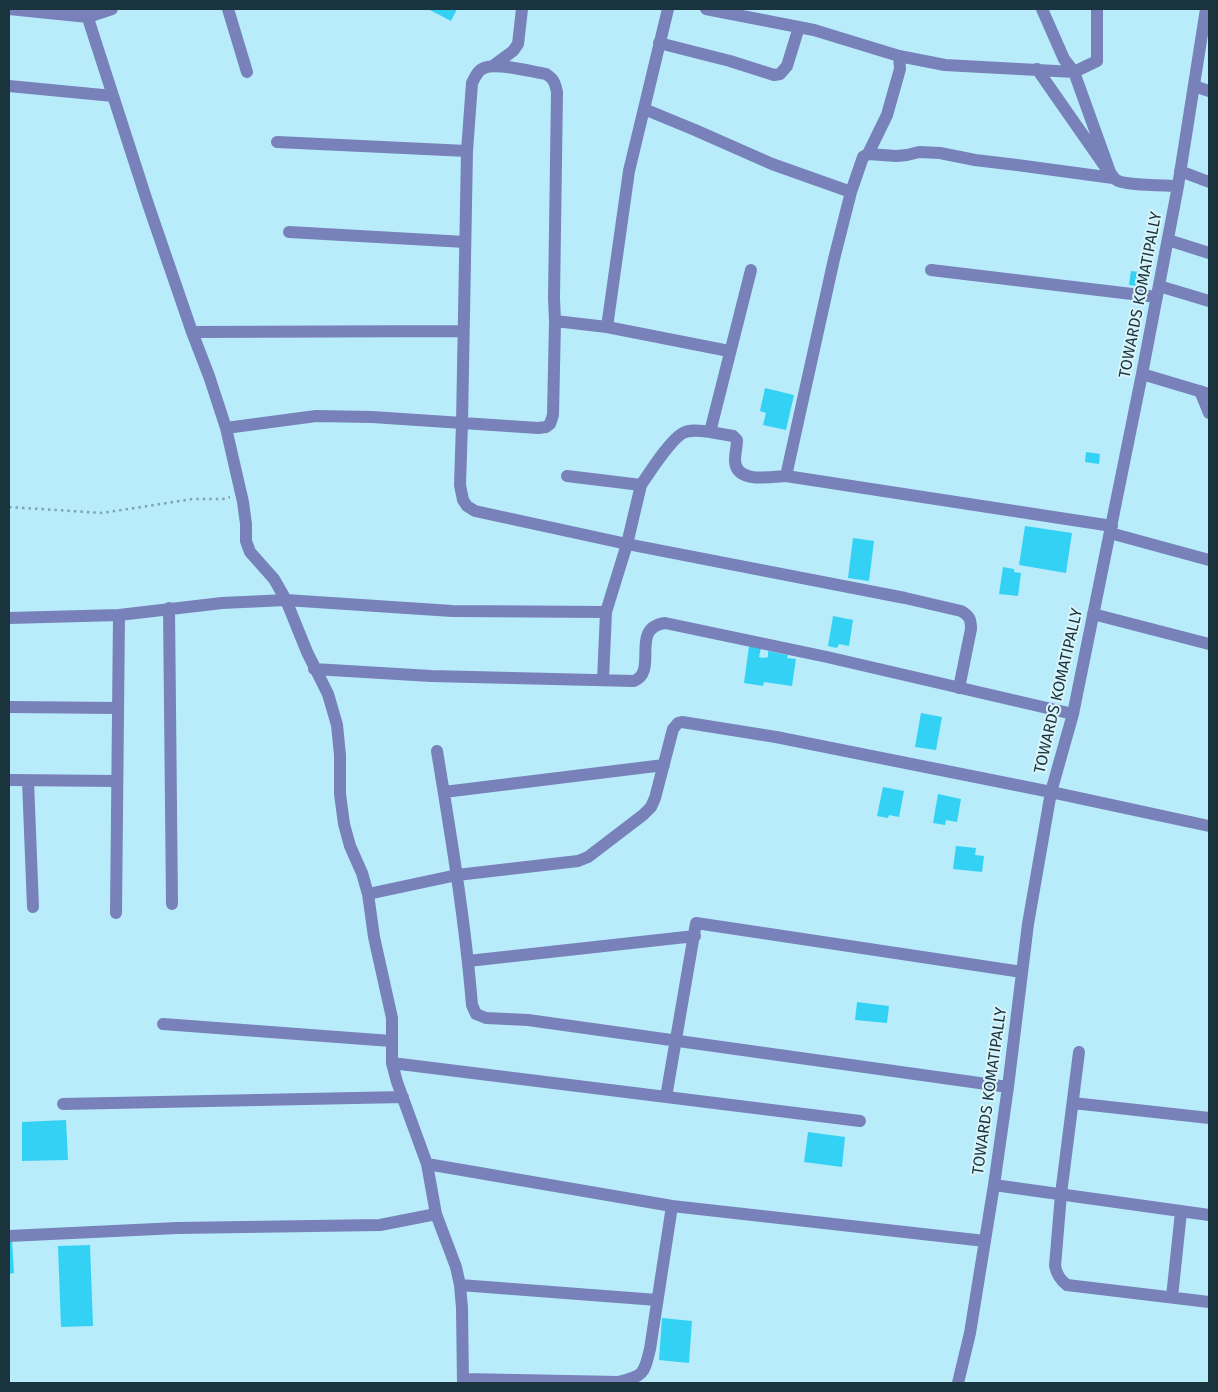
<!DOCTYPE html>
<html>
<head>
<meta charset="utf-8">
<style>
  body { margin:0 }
  #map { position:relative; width:1218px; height:1392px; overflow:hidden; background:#b8ecfa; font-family:"Fira Sans",sans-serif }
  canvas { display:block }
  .frame { position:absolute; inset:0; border:10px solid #19343c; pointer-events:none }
</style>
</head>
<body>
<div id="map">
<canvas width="1218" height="1392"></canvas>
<div class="frame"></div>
</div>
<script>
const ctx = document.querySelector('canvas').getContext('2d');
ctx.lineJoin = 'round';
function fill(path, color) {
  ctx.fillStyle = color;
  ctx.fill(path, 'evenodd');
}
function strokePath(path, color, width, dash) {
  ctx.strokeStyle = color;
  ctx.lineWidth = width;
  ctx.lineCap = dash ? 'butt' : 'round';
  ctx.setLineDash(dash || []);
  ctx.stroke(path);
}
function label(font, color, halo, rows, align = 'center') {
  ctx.font = font + ' "Fira Sans",sans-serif';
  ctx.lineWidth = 4;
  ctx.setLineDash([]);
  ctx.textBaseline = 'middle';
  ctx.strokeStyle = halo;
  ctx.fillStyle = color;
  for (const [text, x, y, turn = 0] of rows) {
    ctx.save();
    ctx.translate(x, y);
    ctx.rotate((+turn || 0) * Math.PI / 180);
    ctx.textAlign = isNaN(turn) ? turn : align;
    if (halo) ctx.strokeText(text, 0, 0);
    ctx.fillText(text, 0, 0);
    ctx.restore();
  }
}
const building = new Path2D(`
  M 428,9 L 457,9 L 451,21 Z
  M 1131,271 L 1147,273 L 1145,287 L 1129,285 Z
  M 765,388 L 794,395 L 786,430 L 763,425 L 766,413 L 760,411 Z
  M 1086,452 L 1100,454 L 1099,464 L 1085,462 Z
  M 1025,526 L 1072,533 L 1066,573 L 1019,565 Z
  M 853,538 L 874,541 L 869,581 L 848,578 Z
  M 1003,567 L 1014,569 L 1014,572 L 1021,573 L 1018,596 L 999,594 Z
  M 833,616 L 853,620 L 849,646 L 839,644 L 837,648 L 828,646 Z
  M 749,646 L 761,648 L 759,657 L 763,658 L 768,657 L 768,651 L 788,655 L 787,658 L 796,659 L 792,686 L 764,682 L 763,686 L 744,683 Z
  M 921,713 L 942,717 L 936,750 L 915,747 Z
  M 883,787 L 904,791 L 899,817 L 889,815 L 888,818 L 877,816 Z
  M 938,794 L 961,799 L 957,822 L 946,820 L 945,825 L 933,823 Z
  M 956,846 L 976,848 L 975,855 L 984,856 L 982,872 L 953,869 Z
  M 857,1002 L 889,1006 L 887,1023 L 855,1020 Z
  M 66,1120 L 68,1160 L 22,1161 L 22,1122 Z
  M 808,1132 L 845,1137 L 842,1167 L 804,1162 Z
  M 9,1240 L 12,1240 L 14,1273 L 9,1274 Z
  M 90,1245 L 93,1326 L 61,1327 L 58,1246 Z
  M 662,1318 L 692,1321 L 689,1363 L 659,1360 Z`);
const path = new Path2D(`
  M 9,507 L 102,513 L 193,499 L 223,499 L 230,497`);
const minor = new Path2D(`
  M 9,9 L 88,17 L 112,9
  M 85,9 L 148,204 L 192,332 L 209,376 L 226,428 L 243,502 L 246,524 L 246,541 L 250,552 L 274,579 L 286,600 L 307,652 L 328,694 L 337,725 L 340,755 L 340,794 L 344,824 L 350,846 L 362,873 L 368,894 L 374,937 L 392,1018 L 392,1063 L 397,1082 L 427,1164 L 436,1214 L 456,1267 L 460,1285 L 462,1308 L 463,1383
  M 228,9 L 247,72
  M 706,9 L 814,30 L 899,56 L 945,65 L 1074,72 L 1097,61 L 1097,9
  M 1042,9 L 1064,59 L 1074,72 L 1110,172 C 1111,174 1114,178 1115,179 C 1122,186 1166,185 1178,186
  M 659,43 L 730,61 L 774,75 L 780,74 L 787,66 L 799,27
  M 494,65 L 513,51 L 518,44 L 522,9
  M 9,86 L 113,96
  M 1194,86 L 1209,91
  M 644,109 L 695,130 L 772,164 L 851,192
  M 277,142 L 467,151
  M 868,154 L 887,115 L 900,69 L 899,56
  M 1180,171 L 1209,182
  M 289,232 L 465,242
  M 1168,240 L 1209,253
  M 931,270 L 1157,297
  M 1159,286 L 1209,301
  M 555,321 L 607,327 L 729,351
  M 607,327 L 629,171 L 668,9
  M 192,332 L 463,331
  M 1142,374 L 1209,394
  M 1200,391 L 1209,413
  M 226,428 L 316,416 L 372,417 L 538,428 L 546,427 L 550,424 L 553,415 L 555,321 L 554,298 L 557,92 C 555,83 554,79 546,74 C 532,72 497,62 484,68 C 478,70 475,77 472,83 L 467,151 L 462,423 L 460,485 L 463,500 L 467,506 L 475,511 L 627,544 L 905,598 L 961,611 C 970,616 971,620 971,629 L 959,688
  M 710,432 L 733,436 L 737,440 C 737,447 735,453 735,460 C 735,484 771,477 786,476 L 834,259 L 851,192 L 863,157 L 868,154 L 896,156 L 907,155 L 919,152 L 940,153 L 975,160 L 1017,165 L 1113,178 L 1037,69
  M 567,476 L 641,485 C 650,472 670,440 683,433 C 691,429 701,431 710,432 L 751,270
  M 786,476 L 1112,526
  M 1110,533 L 1209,560
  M 169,608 L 172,904
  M 1093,614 L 1209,644
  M 9,618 L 119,615 L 222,603 L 286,600 L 452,611 L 606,612
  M 314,669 L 431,676 L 634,681 C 659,671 629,628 665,623 L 827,657 L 1073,714
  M 603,680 L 606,612 L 627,544 L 641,485
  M 9,707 L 118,708
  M 437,751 C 451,836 465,920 472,1005 L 476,1014 L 486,1018 L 528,1020 L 1008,1087
  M 9,780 L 117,781
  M 28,781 L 33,907
  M 444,792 L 664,765
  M 368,894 L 457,875 L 578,861 L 588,857 L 643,815 L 651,807 L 655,798 L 673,729 L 678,723 L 682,722 L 776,737 L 1051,792 L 1209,826
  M 116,913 L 119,615
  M 468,961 L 695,936
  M 163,1024 L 391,1041
  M 1079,1052 L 1061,1194 L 1055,1266 C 1057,1275 1060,1280 1067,1285 L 1209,1302
  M 392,1063 L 860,1121
  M 666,1097 L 696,923 L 1022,972
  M 1073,1103 L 1209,1118
  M 63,1104 L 403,1097
  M 427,1164 L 672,1206 L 985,1241
  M 994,1185 L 1209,1215
  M 9,1236 L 177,1228 L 380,1225 L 436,1214
  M 460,1285 L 657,1300
  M 1172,1297 L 1181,1212
  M 463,1379 L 618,1382 C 644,1376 644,1374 650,1349 L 672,1206
  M 958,1383 L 970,1333 L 994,1185 L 1008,1087 L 1028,924 L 1051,792 L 1073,714 L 1142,374 L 1178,186 L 1206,9`);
const streetNames = [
  ["TOWARDS KOMATIPALLY",1141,295,-79],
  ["TOWARDS KOMATIPALLY",1059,691,-77],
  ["TOWARDS KOMATIPALLY",990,1091,-82]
];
fill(building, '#33d2f5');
strokePath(path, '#7ba5b1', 2.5, [2.5, 4]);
strokePath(minor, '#7881ba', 12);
label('16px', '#19343c', '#dbf4fb', streetNames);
</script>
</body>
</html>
